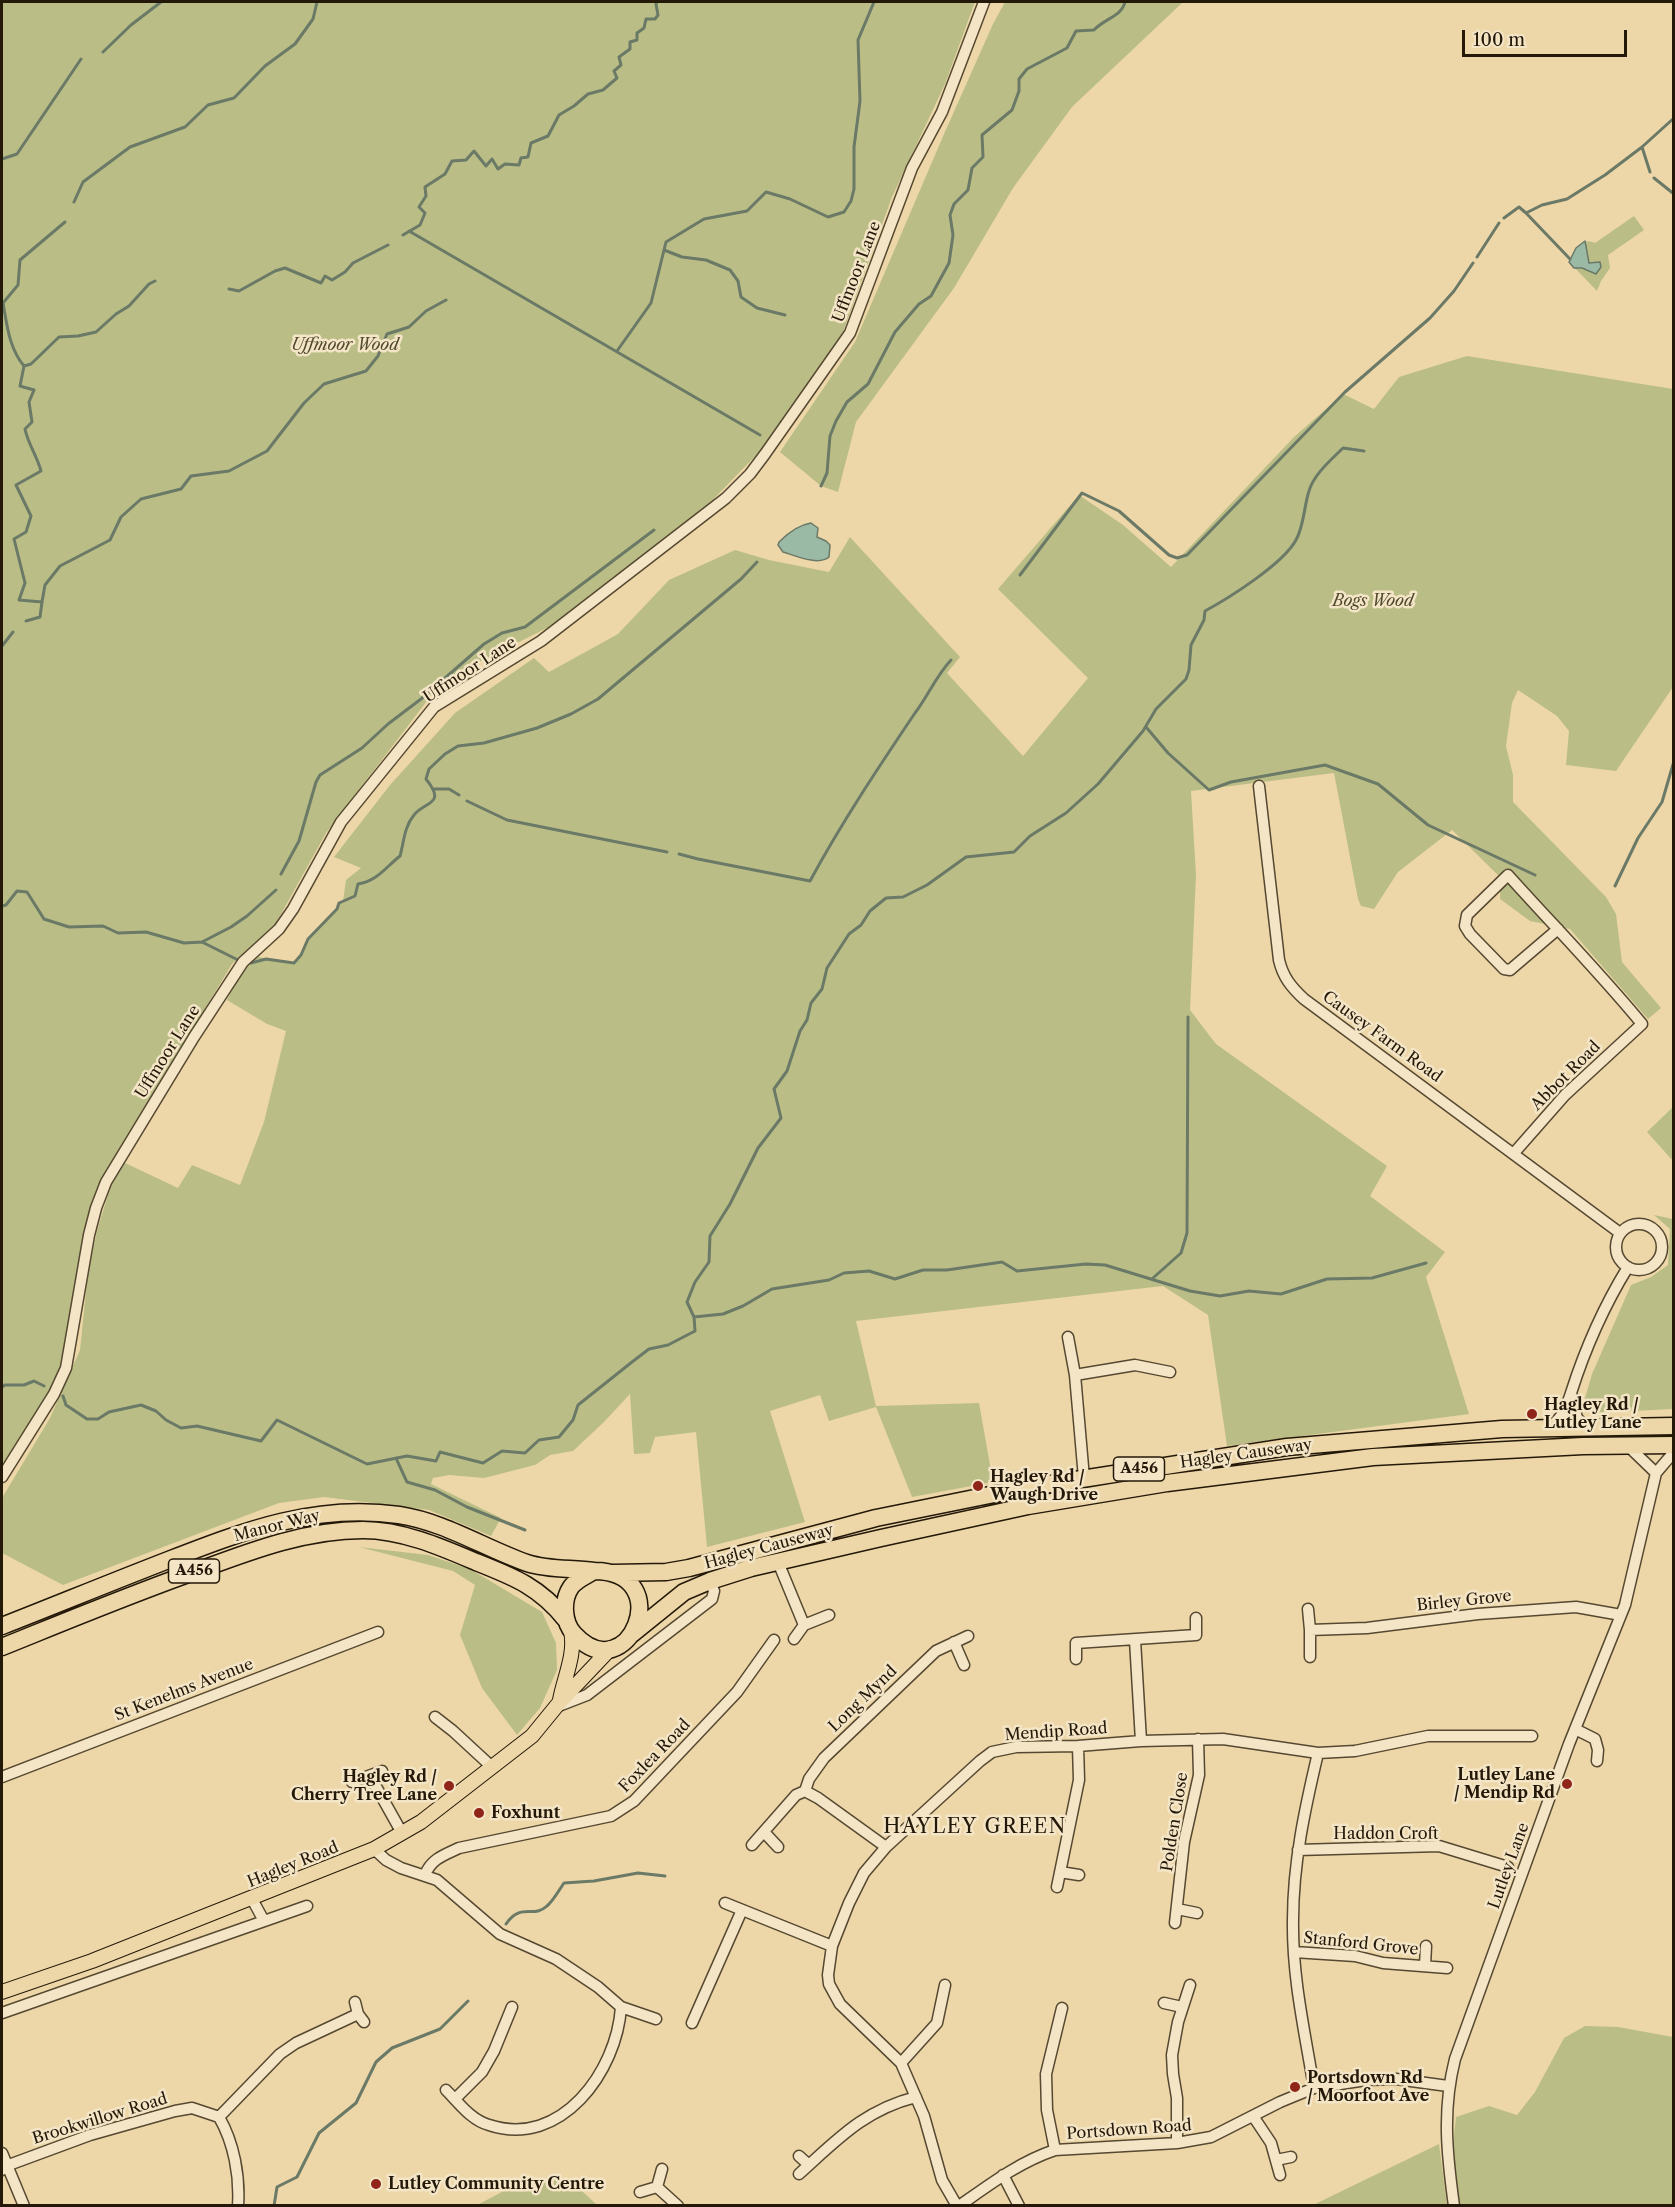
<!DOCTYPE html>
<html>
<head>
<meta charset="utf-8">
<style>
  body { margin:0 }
  #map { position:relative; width:1675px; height:2207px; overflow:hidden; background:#edd7a8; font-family:"Libre Caslon Text",serif }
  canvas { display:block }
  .frame { position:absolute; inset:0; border:3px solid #241809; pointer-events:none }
  .scale { position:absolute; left:1462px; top:30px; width:165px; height:27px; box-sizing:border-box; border:3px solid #241809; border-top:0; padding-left:8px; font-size:18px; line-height:21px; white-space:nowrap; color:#241809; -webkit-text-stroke:4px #f3e5c6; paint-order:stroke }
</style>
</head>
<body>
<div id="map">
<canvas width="1675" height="2207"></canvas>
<div class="frame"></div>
<div class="scale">100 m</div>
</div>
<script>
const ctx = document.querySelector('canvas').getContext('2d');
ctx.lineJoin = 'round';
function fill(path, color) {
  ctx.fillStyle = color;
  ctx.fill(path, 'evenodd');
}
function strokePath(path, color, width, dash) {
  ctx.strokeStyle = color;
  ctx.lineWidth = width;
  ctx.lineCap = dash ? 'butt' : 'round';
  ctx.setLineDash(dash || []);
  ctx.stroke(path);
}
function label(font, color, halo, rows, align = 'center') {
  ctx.font = font + ' "Libre Caslon Text",serif';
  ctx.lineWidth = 5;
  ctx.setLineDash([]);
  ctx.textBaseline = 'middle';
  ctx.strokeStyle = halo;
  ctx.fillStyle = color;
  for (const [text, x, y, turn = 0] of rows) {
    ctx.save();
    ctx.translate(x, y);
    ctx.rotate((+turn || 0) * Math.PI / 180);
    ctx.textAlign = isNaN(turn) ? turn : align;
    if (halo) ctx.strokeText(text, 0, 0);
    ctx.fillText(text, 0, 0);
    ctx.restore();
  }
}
const green = new Path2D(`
  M 2,2 L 975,2 L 945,84 L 892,197 L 843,332 L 765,446 L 697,516 L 559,622 L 443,680 L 326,833 L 275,925 L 232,964 L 101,1181 L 84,1232 L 64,1356 L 52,1388 L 2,1466 Z
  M 1005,2 L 1183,2 L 1072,107 L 1013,188 L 954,288 L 856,422 L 838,492 L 821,486 L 780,452 L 855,342 L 944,134 L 993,24 Z
  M 1634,216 L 1644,230 L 1608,255 L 1610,268 L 1601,281 L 1597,291 L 1569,262 C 1573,250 1582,236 1595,243 Z
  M 1467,356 L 1673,389 L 1673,687 L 1616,771 L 1566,765 L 1569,731 L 1557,716 L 1518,690 L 1512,703 L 1506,746 L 1513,775 L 1513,802 L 1606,897 L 1616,914 L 1622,962 L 1661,1008 L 1648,1019 L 1570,929 L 1530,921 L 1500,899 L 1500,877 L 1452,830 L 1398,872 L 1374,909 L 1361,906 L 1358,899 L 1334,773 L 1191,791 L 1196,875 L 1190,1010 L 1216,1044 L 1387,1166 L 1370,1196 L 1445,1252 L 1426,1277 L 1469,1414 L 1227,1446 L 1208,1315 L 1163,1286 L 856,1321 L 876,1406 L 979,1403 L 993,1482 L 912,1497 L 876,1407 L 829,1421 L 820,1395 L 770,1411 L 805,1522 L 707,1547 L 696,1432 L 655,1437 L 650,1453 L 634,1454 L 630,1394 L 604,1422 L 573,1451 L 550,1455 L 535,1465 L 484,1478 L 449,1475 L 433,1478 L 431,1484 L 501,1518 L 491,1536 L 429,1510 L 324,1497 L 279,1503 L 63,1585 L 2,1553 L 2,1498 L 50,1418 L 80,1350 L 88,1272 L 97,1231 L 110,1188 L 123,1162 L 178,1188 L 192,1165 L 240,1185 L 264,1122 L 286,1031 L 267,1024 L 227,1000 L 245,964 L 257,956 L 266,959 L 294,963 L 301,955 L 308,939 L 337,909 L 339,903 L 343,901 L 346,880 L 361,868 L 334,857 L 390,785 L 455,713 L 534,658 L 549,672 L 618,634 L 669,580 L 735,550 L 769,560 L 829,572 L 850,537 L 960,657 L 947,673 L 1023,756 L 1088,678 L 998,589 L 1079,495 L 1123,525 L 1171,567 L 1294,437 L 1343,394 L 1374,409 L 1399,377 Z
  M 1673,1107 L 1673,1161 L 1647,1132 Z
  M 1654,1215 L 1673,1219 L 1673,1409 L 1592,1413 L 1585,1398 L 1592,1374 L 1631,1285 L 1651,1277 L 1668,1265 L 1670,1229 Z
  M 359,1547 L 428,1555 L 470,1569 L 542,1612 L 556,1643 L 557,1670 L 540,1708 L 517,1735 L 482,1688 L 460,1635 L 475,1585 L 453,1571 Z
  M 1585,2026 L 1618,2027 L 1673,2037 L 1673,2205 L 1457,2205 L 1451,2159 L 1456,2117 L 1489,2106 L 1517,2115 L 1535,2092 L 1564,2038 Z
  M 1439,2144 L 1447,2205 L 1313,2205 Z
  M 569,2179 L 597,2205 L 479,2204 L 517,2184 Z`);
const water = new Path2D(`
  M 1585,241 L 1589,263 L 1600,262 L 1601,267 L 1596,274 L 1582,268 L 1574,268 L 1569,262 L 1576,248 Z
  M 811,523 L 818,528 L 817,537 L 826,541 L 830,545 L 829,557 C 819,566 796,556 783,552 L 778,545 L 779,542 C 788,533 798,525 811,523 Z`);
const stream = new Path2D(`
  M 103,52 L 131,25 L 161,2
  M 1642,147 L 1650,172
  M 2,159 L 17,154 L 81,59
  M 1654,178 L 1674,194
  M 74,202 L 83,182 L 130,147 L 185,127 L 208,105 L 234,98 L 265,66 L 295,44 L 313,19 L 317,2
  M 1526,213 L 1570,259
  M 1504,218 L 1519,207 L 1526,213 L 1542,205 L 1567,199 L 1605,175 L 1642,147 L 1674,118
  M 409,231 L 760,435
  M 403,235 L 420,225 L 425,213 L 419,207 L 426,196 L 425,187 L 445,174 L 452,161 L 466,160 L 474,151 L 486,166 L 492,159 L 498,169 L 505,164 L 519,165 L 521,158 L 528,157 L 531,143 L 548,136 L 559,115 L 574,106 L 588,94 L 603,90 L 617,78 L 614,71 L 621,65 L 619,57 L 630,49 L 630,42 L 637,40 L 637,33 L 644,28 L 646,19 L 655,19 L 658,15 L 656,4 L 657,2
  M 664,250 L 682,257 L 706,260 L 730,270 L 738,281 L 741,297 L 757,308 L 785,315
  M 1477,257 L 1499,223
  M 229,289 L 239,291 L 275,271 L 285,268 L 321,283 L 325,276 L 332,280 L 345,272 L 353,263 L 388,245
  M 617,351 L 651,303 L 666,242 L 704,219 L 747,211 L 766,192 L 790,199 L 828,217 L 844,212 L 851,201 L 854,189 L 854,147 L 860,101 L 858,40 L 874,2
  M 24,366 L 31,364 L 59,337 L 78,336 L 96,332 L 116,314 L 129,306 L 149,284 L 155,281
  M 821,486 L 827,473 L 830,436 L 836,421 L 847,402 L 868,384 L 895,332 L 919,304 L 931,296 L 949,263 L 953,235 L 950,215 L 954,204 L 968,190 L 972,168 L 983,157 L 982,135 L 1012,110 L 1019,91 L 1019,79 L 1027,69 L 1067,48 L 1076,31 L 1094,30 C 1104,19 1122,16 1125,2
  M 1020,575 L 1082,493 L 1119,511 L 1169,555 L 1177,558 L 1187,555 L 1345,392 L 1430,318 L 1454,291 L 1473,263
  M 42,602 L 45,585 L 60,566 L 110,540 L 121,517 L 141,499 L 181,489 L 191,476 L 229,471 L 267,451 L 304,403 L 324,384 L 366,371 L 378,356 L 387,334 L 409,327 L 426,311 L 446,300
  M 26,621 L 40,617 L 42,602 L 19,600 L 25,583 L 14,539 L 26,532 L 31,516 L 16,485 L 41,471 C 37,456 28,444 25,429 L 32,422 L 29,402 L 34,390 L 20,386 L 24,366 C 9,348 7,325 3,303 L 18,285 L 20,260 L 65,222
  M 2,646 L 13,632
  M 1146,727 L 1168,753 L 1209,790 L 1231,782 L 1325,765 L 1378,784 L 1428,825 L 1535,875
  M 434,789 L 449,789 L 459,795
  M 467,801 L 507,820 L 667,852
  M 679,854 L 698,859 L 810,881 C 842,822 878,768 915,713 C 928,696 936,676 951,660
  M 281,874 L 299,841 L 316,782 L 320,775 L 362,748 L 388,724 L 421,699 L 484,644 L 502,633 L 525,627 L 654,530
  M 1615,886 L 1638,838 L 1662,802 L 1674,761
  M 2,906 L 6,905 L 17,891 L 27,892 L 44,919 L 69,927 L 103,926 L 118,933 L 146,932 L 184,943 L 202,942 L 231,927 L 247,916 L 276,890
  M 202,942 L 238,960
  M 251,963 L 266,959 L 294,963 L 301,955 L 308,939 L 337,909 L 339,903 L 355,896 L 358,884 C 377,881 385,868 400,856 C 404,842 404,827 414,815 C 425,801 447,805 426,779 L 429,769 L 445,754 L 458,746 L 484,743 L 537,728 L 571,714 L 598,699 L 741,579 L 757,562
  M 1153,1278 L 1181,1253 L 1187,1233 L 1188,1017
  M 694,1317 L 723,1314 L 743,1306 L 772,1289 L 829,1280 L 844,1273 L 869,1271 L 895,1279 L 923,1270 L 947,1270 L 1002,1262 L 1017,1271 L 1086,1264 L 1105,1265 L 1190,1291 L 1220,1296 L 1249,1291 L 1281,1294 L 1327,1279 L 1372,1278 L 1426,1263
  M 2,1387 L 5,1385 L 24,1385 L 34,1381 L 44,1386
  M 63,1396 L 66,1405 L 87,1419 L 98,1419 L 109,1412 L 141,1405 L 156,1411 L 166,1420 L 181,1428 L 197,1426 L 261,1441 L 277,1420 L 367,1464 L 407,1456 L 436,1461 L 440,1452 L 483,1463 L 502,1451 L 525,1453 L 539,1440 L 559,1437 L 573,1420 L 578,1405 L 632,1362 L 649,1349 L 668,1345 L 695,1331 L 694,1317 L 687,1302 L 695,1282 L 709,1262 L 710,1236 L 730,1204 L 758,1148 L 781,1118 L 774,1089 L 787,1071 L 800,1031 L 807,1020 L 811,1003 L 822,989 L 827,968 L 849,934 L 861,925 L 870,911 L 886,898 L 903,897 L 927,885 L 966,857 L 1014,852 L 1030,836 L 1066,813 L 1098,784 L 1143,731 L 1156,709 L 1186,679 L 1189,670 L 1191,645 L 1204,620 L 1205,611 C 1229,598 1283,564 1296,540 C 1304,526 1304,506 1309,491 C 1314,474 1331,460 1343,448 L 1364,451
  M 396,1458 L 407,1482 L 435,1490 L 467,1507 L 525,1530
  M 506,1924 C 521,1902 533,1919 547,1906 C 554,1900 559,1890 564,1883 L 594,1881 L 638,1873 L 665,1876
  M 274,2206 L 277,2187 L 297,2177 L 319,2133 L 356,2103 L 376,2062 L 392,2048 L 440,2029 L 468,2001`);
const minor = new Path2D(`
  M 1259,786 L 1279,960 C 1283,977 1291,987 1304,999 L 1620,1233
  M 1514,1153 L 1565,1095 L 1642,1024 C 1600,973 1553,925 1508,875 L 1467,915 L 1465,926 L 1470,934 L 1504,969 L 1510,970 L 1558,929
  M1616 1247a23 23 0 1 1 46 0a23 23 0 1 1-46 0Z
  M 1068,1337 L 1075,1375 L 1084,1478
  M 1075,1375 L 1135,1365 L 1170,1372
  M 1571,1393 C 1585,1349 1604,1306 1628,1267
  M 1549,1427 C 1563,1418 1566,1408 1571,1393 L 1577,1418 L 1586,1427
  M 1628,1446 L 1656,1473
  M 2,1477 L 54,1394 L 66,1368 L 89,1235 L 96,1208 L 106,1182 L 194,1037 L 243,962 L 279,929 L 293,909 L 341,822 L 434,707 L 541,641 L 726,498 L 750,474 L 765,454 L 850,333 L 912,168 L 942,112 L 984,2
  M 778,1562 L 804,1625 L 829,1615
  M 1308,1609 L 1310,1630
  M 794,1639 L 804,1625
  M 1135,1640 L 1141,1741
  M 954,1642 L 964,1665
  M 1310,1657 L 1310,1630 L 1367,1628 L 1478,1614 L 1576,1607 L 1621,1615
  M 1076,1659 L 1076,1643 L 1196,1635 L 1196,1618
  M 556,1707 L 587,1695 L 712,1599 L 714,1591 L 710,1581
  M 435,1717 L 453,1731 L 492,1767
  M 1575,1729 L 1595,1739 L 1598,1750 L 1597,1761
  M 370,1776 L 402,1833
  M 2,1777 L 378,1632
  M 352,1782 L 382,1771
  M 764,1832 L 778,1847
  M 752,1845 L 796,1795 L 805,1791
  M 886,1847 L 818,1798 L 805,1791 L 809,1779 L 824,1758 L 936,1651 L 968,1636
  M 374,1849 L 386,1860 L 401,1868 L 437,1880 L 500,1934 L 556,1959 L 598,1987 L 621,2007 C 617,2071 561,2149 489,2125 C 471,2120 459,2103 446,2090
  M 1298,1850 L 1439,1846 L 1508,1867
  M 1060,1872 L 1079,1875
  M 425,1875 C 431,1859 444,1855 459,1848 L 611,1816 L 634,1801 L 737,1692 L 774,1640
  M 1057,1887 L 1079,1780 L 1078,1746
  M 252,1899 L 264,1921
  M 725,1903 L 832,1946
  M 1177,1909 L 1197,1913
  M 1175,1923 L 1184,1842 L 1199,1775 L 1198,1739
  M 1294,1952 L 1355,1956 L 1383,1963 L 1447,1968
  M 1425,1966 L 1426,1946
  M 355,2002 L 358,2014 L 364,2022
  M 1164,2003 L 1182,2007
  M 621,2007 L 656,2019
  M 2,2013 L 307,1906
  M 692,2023 L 742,1910
  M 901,2063 L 937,2023 L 945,1985
  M 1314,2088 C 1305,2033 1292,1977 1293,1920 C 1293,1863 1305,1808 1318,1753
  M 455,2099 L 482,2072 L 494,2051 L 512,2007
  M 1253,2116 L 1271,2143 L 1280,2175
  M 219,2117 L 280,2054 L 296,2043 L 358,2014
  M 1177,2143 L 1177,2098 L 1173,2074 L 1172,2055 L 1178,2022 L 1190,1985
  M 1055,2150 L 1047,2110 L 1046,2074 L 1062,2008
  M 2,2153 L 24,2206
  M 799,2156 L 809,2165
  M 1276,2160 L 1291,2157
  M 2,2170 L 6,2166 L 90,2135 L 175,2111 L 192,2108 L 219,2117 C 234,2143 240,2176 238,2206
  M 799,2174 C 837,2140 864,2110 916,2097
  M 1003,2175 L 1019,2206
  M 657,2187 L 678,2206
  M 640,2192 L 657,2187 L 662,2169
  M 957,2206 L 942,2180 L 924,2116 L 901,2063 L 840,2004 L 829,1984 L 828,1975 L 832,1946 L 849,1903 L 864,1873 L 886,1847 L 980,1761 L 992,1752 L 1016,1747 L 1078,1746 L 1141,1741 L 1223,1739 L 1318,1753 L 1355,1751 L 1428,1736 L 1532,1736
  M 959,2206 C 989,2185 1019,2162 1055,2150 L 1177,2143 L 1211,2137 L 1280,2102 L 1314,2088 L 1366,2080 L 1396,2079 L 1448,2086
  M 1454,2206 C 1447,2155 1442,2110 1455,2059 L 1569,1744 L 1625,1605 L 1656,1473 L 1674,1452`);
const major = new Path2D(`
  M 560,1700 C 564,1678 576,1654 571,1631
  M 2,1992 L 92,1961 L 374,1849 L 421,1822 L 532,1736 L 559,1703 L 611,1648`);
const highway = new Path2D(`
  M 594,1571 C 679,1571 628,1693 574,1634 C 563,1622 562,1600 571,1587 C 577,1579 586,1576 594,1571 Z
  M 613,1573 L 666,1572 L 689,1568 L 876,1518 L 1024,1488 L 1287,1447 L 1502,1429 L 1674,1426
  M 2,1626 C 58,1604 114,1581 171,1559 C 246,1530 317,1503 399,1515 C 445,1522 484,1548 527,1563 C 548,1570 572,1568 594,1571
  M 632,1634 L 684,1592 L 710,1581 L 751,1568 L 881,1538 L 1028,1506 L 1167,1483 L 1373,1457 L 1583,1446 L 1674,1445
  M 2,1647 C 69,1620 136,1592 205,1568 C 256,1549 308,1530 363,1530 C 402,1530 441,1547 476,1562 C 514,1577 540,1587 566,1620`);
const markers = [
  [1532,1414,6,"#8f2418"],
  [978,1486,6,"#8f2418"],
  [1567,1784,6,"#8f2418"],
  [449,1786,6,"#8f2418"],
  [479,1813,6,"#8f2418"],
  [1295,2087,6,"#8f2418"],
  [376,2184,6,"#8f2418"]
];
const shields = [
  [1139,1469,51],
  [194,1571,51]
];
const shieldNames = [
  ["A456",1139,1469],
  ["A456",194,1571]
];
const streetNames = [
  ["Uffmoor Lane",857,272,-69],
  ["Uffmoor Lane",470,670,-33],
  ["Causey Farm Road",1382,1037,36],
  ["Uffmoor Lane",168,1052,-58],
  ["Abbot Road",1566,1076,-45],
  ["Hagley Causeway",1246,1454,-8],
  ["Manor Way",277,1526,-14],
  ["Hagley Causeway",769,1547,-15],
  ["Birley Grove",1464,1601,-6],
  ["St Kenelms Avenue",184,1690,-21],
  ["Long Mynd",863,1699,-44],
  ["Mendip Road",1056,1732,-4],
  ["Foxlea Road",655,1756,-46],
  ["Polden Close",1175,1822,-81],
  ["Haddon Croft",1386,1834],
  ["Hagley Road",293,1865,-22],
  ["Lutley Lane",1509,1866,-70],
  ["Stanford Grove",1361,1944,6],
  ["Brookwillow Road",100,2119,-17],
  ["Portsdown Road",1129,2130,-4]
];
const parkNames = [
  ["Uffmoor Wood",345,345],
  ["Bogs Wood",1373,601]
];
const poiNames = [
  ["Hagley Rd /",1544,1405],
  ["Lutley Lane",1544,1423],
  ["Hagley Rd /",990,1477],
  ["Waugh Drive",990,1495],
  ["Lutley Lane",1555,1775,"right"],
  ["/ Mendip Rd",1555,1793,"right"],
  ["Hagley Rd /",437,1777,"right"],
  ["Cherry Tree Lane",437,1795,"right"],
  ["Foxhunt",491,1813],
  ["Portsdown Rd",1307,2078],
  ["/ Moorfoot Ave",1307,2096],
  ["Lutley Community Centre",388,2184]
];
const quarterNames = [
  ["HAYLEY GREEN",975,1827]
];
fill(green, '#babe86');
fill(water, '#9abaa6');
strokePath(water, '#6b7967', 1.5);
strokePath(stream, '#6b7967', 3);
strokePath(minor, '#564831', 13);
strokePath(major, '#241809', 16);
strokePath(highway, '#241809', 19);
strokePath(minor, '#f3e5c6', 10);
strokePath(major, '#edd7a8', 14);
strokePath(highway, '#edd7a8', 16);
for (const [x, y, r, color] of markers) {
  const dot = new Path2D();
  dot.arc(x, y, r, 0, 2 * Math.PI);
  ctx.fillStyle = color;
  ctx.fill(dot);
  strokePath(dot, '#f3e5c6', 2);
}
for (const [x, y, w] of shields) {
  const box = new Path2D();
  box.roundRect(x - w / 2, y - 12, w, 24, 4.5);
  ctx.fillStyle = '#f3e5c6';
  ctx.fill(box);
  strokePath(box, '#241809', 1.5);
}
label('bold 15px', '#241809', null, shieldNames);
label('16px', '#241809', '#f3e5c6', streetNames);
label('italic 16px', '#514a2e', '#f3e5c6', parkNames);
label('bold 16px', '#241809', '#f3e5c6', poiNames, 'left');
ctx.letterSpacing = '1.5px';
label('20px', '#241809', '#f3e5c6', quarterNames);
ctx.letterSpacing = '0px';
</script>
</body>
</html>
